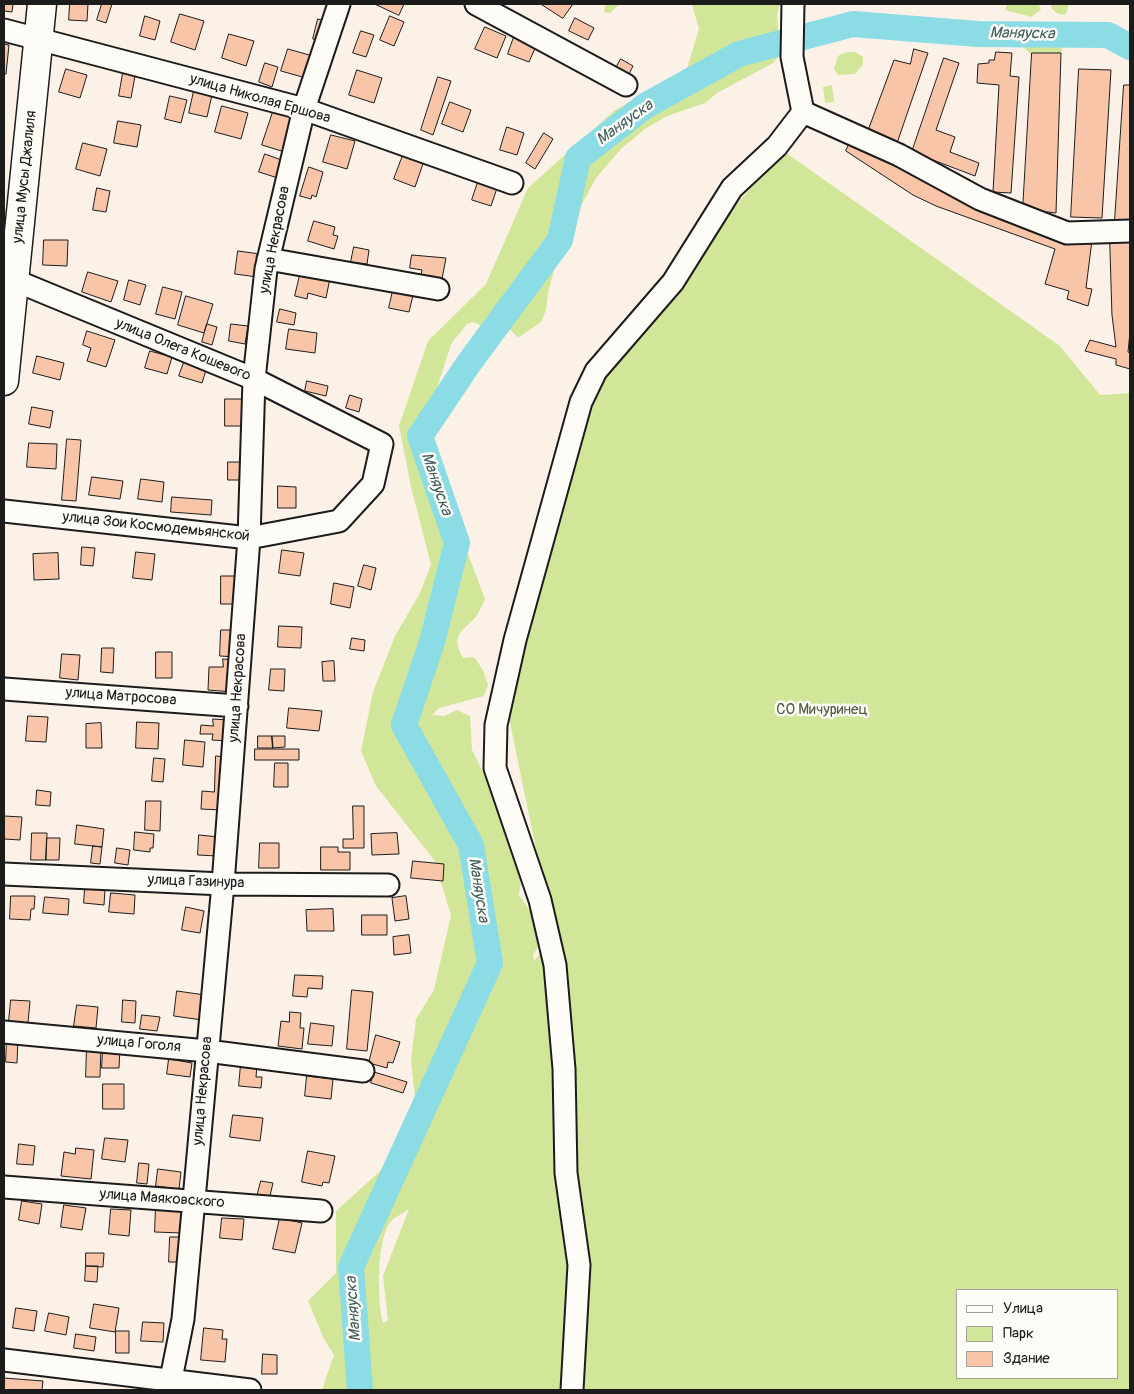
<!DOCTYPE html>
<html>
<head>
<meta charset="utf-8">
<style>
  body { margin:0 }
  #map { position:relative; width:1134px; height:1394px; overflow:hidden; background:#fcf1e7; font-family:Pangolin,sans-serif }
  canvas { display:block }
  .frame { position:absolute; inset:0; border:5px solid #1c1c1c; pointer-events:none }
  .legend { position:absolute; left:956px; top:1289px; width:162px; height:90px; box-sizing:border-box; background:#fdfcf7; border:1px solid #a3a29f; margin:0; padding:6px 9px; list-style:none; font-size:15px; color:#1c1c1c }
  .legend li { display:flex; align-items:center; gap:10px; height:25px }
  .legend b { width:25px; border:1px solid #a3a29f }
</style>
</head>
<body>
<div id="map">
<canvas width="1134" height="1394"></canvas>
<div class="frame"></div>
<ul class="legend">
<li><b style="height:6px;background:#fdfcf7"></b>Улица</li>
<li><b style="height:14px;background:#d2e69a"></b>Парк</li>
<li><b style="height:14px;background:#f8c5a9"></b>Здание</li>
</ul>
</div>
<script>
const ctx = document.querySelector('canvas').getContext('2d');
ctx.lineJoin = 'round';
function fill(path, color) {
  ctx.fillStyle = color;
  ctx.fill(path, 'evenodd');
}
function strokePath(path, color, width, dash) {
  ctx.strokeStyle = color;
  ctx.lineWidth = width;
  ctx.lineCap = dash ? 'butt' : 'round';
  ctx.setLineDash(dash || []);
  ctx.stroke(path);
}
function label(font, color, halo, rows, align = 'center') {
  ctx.font = font + ' Pangolin,sans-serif';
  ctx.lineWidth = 5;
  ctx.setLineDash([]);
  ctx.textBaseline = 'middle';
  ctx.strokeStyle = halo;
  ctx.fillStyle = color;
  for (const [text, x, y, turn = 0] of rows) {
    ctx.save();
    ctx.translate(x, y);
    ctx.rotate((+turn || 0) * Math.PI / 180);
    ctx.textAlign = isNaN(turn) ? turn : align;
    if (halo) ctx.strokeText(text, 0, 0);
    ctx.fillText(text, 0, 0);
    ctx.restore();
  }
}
const green = new Path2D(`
  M 606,4 L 620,4 L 610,13 L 604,12 Z
  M 692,4 L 780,4 L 777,14 L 780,55 L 773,63 L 717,93 L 705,103 L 667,116 L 645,129 L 621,149 L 596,178 L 582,204 L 573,234 L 555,266 L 548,293 L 546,310 L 541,322 L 518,338 L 509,328 L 480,325 L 473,322 L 467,324 L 451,344 L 430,410 L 430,439 L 435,467 L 485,599 C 482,606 478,615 473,620 C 458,634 452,638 463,658 L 474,657 L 483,670 L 488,685 L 484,696 L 439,708 L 432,715 L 444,716 L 457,710 L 470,716 L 472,750 L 506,818 L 522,875 L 519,895 L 535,918 L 541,942 L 533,955 L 534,961 L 554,937 L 507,708 L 580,385 L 660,297 L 782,150 L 1060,346 L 1100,395 L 1130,393 L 1130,1390 L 322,1390 L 334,1355 L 324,1339 L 308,1301 L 336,1273 L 336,1211 L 419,1136 L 411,1060 L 416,1019 L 434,990 L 451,915 L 434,860 L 376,786 L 361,751 L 373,692 L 395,636 L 419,595 L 431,565 L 411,487 L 399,426 L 428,341 L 486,284 L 528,188 L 615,110 L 685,75 L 699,29 ZM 409,1209 L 383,1276 L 388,1320 L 383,1323 C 377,1301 376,1236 392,1220 C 397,1216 404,1213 409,1209 ZM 958,1290 L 1118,1290 L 1118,1378 L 958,1378 Z
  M 1007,4 L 1038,4 L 1041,9 L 1032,17 L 1005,10 Z
  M 1052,4 L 1069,4 L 1066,14 C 1058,15 1055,13 1051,7 Z
  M 1038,27 C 1049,29 1059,38 1062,50 L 1058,57 L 1036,59 L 1023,47 L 1016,44 L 1010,47 L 1004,43 L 1003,39 L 1012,31 Z
  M 846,52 L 855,52 L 863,57 L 863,65 L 855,74 L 838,75 L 834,69 L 838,56 Z
  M 832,85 L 834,102 L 825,103 L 823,87 Z`);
const river = new Path2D(`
  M 360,1390 L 351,1267 L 490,963 L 471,845 L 404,725 L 432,642 L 457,543 L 420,436 L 469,363 L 560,240 L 578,158 L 645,106 L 739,54 L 853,24 L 978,34 L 1108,35 L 1130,47`);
const building = new Path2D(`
  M 4,4 L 13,4 L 12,12 L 4,11 Z
  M 70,4 L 88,4 L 87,21 L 69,20 Z
  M 102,4 L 112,4 L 106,23 L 97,20 Z
  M 375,4 L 404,4 L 399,15 Z
  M 541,4 L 573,4 L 563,18 Z
  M 180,14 L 204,21 L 195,50 L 171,42 Z
  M 145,16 L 160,21 L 155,40 L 140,36 Z
  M 390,16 L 404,22 L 394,46 L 380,40 Z
  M 575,18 L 594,28 L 588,40 L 569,31 Z
  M 318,19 L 329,22 L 323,42 L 313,39 Z
  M 485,27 L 506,36 L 497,58 L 475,49 Z
  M 361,31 L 374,35 L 366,57 L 353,53 Z
  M 229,34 L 254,41 L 246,66 L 222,58 Z
  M 514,37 L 536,46 L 529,62 L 508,54 Z
  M 4,44 L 9,45 L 6,74 L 4,74 Z
  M 288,49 L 313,56 L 306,78 L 281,71 Z
  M 914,49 L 928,53 L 896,146 L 866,136 L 894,60 L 910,64 Z
  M 996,52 L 1012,53 L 1010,76 L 1019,77 L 1011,193 L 993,192 L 999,85 L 977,83 L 978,64 L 989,63 L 989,60 L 994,60 Z
  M 1032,53 L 1061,53 L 1056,213 L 1023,209 Z
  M 944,58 L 959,63 L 936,130 L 955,137 L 950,152 L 979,163 L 975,176 L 912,152 Z
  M 621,59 L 633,66 L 626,80 L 613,73 Z
  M 265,63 L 278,67 L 272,87 L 259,82 Z
  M 66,69 L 87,75 L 80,98 L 59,92 Z
  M 1079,69 L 1111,70 L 1102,218 L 1071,217 Z
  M 357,70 L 382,78 L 374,103 L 349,95 Z
  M 123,73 L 135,76 L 131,98 L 119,96 Z
  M 438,77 L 451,81 L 433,135 L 421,130 Z
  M 1124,85 L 1130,85 L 1130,221 L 1115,220 Z
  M 194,91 L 212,95 L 207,117 L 189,113 Z
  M 170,96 L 187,100 L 181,123 L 165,119 Z
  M 450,102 L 471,110 L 463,132 L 442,124 Z
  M 222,106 L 248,113 L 241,139 L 215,132 Z
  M 274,109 L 299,117 L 288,153 L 262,145 Z
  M 118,121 L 141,125 L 137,147 L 114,143 Z
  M 507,127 L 524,133 L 517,155 L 500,150 Z
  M 544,133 L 553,139 L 535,169 L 526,163 Z
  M 331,135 L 355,141 L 347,169 L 323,162 Z
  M 851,140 L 942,191 L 1092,240 L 1086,288 L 1092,289 L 1088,306 L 1067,299 L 1069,291 L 1045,284 L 1055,249 L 936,206 L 913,195 L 846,151 Z
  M 83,143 L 107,149 L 100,176 L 76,169 Z
  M 405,150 L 425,158 L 415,187 L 394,179 Z
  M 265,154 L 287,162 L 281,179 L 259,172 Z
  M 309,167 L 323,172 L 316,197 L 312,195 L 311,199 L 300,196 Z
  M 479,179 L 498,185 L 491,206 L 472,200 Z
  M 97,188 L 110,191 L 106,212 L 93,210 Z
  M 314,221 L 335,227 L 333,235 L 338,236 L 334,249 L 308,241 Z
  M 1110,237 L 1130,239 L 1130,332 L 1128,352 L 1130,353 L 1130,369 L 1116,365 L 1116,359 L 1085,351 L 1090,340 L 1116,347 L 1112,315 Z
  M 44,240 L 68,240 L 67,266 L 43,265 Z
  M 354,247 L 369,250 L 367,264 L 351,262 Z
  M 238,251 L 260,254 L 257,277 L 235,274 Z
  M 412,255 L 446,258 L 442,279 L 421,275 L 422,270 L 410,268 Z
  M 301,271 L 330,278 L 326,298 L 308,293 L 307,299 L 295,296 Z
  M 88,272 L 118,281 L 111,302 L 82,292 Z
  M 129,280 L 146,285 L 140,305 L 124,300 Z
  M 394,286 L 414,291 L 409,312 L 389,308 Z
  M 163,287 L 182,292 L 175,319 L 156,314 Z
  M 186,296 L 213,304 L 204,333 L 178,325 Z
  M 280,309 L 296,313 L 294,325 L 277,322 Z
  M 207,324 L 217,327 L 212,345 L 202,342 Z
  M 231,324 L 248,326 L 245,344 L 229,341 Z
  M 289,329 L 317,333 L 315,353 L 286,349 Z
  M 87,331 L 115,340 L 106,367 L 87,361 L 91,348 L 83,345 Z
  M 150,351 L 172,357 L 167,374 L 145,368 Z
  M 37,356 L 64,363 L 60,380 L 33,373 Z
  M 185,360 L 207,367 L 202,383 L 179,376 Z
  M 307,381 L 328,386 L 326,396 L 305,391 Z
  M 350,395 L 362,399 L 359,412 L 346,408 Z
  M 225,399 L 245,399 L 245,426 L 225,426 Z
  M 32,407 L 53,411 L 50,428 L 29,424 Z
  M 67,439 L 81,440 L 76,501 L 62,500 Z
  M 29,443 L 57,444 L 56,469 L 27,467 Z
  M 228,462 L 245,462 L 245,480 L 228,480 Z
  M 92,477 L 123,481 L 120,499 L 89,495 Z
  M 141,479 L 164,482 L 162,502 L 138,499 Z
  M 278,486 L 296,487 L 296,508 L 278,508 Z
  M 172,497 L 212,500 L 211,515 L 171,512 Z
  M 82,547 L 95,548 L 93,566 L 81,565 Z
  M 282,550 L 304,553 L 300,576 L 279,573 Z
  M 136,552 L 155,554 L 152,580 L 133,578 Z
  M 58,553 L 59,579 L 34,580 L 33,554 Z
  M 364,565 L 376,568 L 371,590 L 358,586 Z
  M 221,576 L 237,576 L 236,604 L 221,604 Z
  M 334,583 L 354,587 L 350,608 L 331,604 Z
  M 279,626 L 302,627 L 301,648 L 278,647 Z
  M 221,630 L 236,630 L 236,657 L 220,656 Z
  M 352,638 L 365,640 L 364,651 L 350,649 Z
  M 102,648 L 114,648 L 113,673 L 101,672 Z
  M 156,652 L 172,652 L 172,678 L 156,678 Z
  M 62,654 L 80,655 L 78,680 L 60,678 Z
  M 223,659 L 235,660 L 233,692 L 208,690 L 209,667 L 223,667 Z
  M 334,661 L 335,681 L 323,681 L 322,662 Z
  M 271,669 L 285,669 L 284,691 L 269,690 Z
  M 289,708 L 322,711 L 319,731 L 287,728 Z
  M 28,716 L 48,717 L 46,742 L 26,741 Z
  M 213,719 L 228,720 L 228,741 L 212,740 L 213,734 L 200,734 L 201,725 L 213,726 Z
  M 137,722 L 159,723 L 158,749 L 136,748 Z
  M 101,723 L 102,748 L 86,748 L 86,724 Z
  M 258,736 L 272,736 L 273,748 L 258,748 Z
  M 272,736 L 285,736 L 285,747 L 273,748 Z
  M 185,740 L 205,742 L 203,767 L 183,765 Z
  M 255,749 L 299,749 L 299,760 L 255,760 Z
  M 216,756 L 225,757 L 221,810 L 201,809 L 202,791 L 214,792 Z
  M 154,758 L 165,759 L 163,782 L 152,781 Z
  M 275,763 L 288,763 L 288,787 L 274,787 Z
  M 37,790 L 51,792 L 50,806 L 36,805 Z
  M 146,801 L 161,801 L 160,831 L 145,830 Z
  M 353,806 L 364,806 L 364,848 L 343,848 L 343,839 L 353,839 Z
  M 4,816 L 22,817 L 20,840 L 4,839 Z
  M 77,825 L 104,829 L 102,847 L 75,844 Z
  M 135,832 L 154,834 L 153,848 L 150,848 L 150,852 L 134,850 Z
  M 32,833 L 47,833 L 46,860 L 31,860 Z
  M 397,833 L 399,854 L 372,855 L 371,834 Z
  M 199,835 L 219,837 L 217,856 L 198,855 Z
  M 47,838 L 60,838 L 59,860 L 46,860 Z
  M 260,843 L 279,843 L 279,868 L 259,868 Z
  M 93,846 L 102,847 L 100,864 L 91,863 Z
  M 321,847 L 338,847 L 338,852 L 350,852 L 350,870 L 321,870 Z
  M 117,848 L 130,850 L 128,865 L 115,863 Z
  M 413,861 L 444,864 L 443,881 L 411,878 Z
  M 85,889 L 105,890 L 104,905 L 84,903 Z
  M 111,893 L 135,895 L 134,914 L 109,912 Z
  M 11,896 L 35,896 L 34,909 L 31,909 L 30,920 L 10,919 Z
  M 406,896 L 409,919 L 395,921 L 392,898 Z
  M 45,897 L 69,899 L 68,915 L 43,913 Z
  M 186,907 L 204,911 L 200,933 L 182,930 Z
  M 333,909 L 334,931 L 307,931 L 306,910 Z
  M 362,915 L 387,915 L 387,935 L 362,935 Z
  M 409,935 L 411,953 L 394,955 L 393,937 Z
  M 295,975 L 323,976 L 322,989 L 308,988 L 307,997 L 293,996 Z
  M 352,990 L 373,992 L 367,1051 L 347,1049 Z
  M 177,991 L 205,995 L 202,1020 L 174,1016 Z
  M 11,1000 L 30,1001 L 28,1023 L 9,1021 Z
  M 123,1000 L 136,1001 L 135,1023 L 122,1022 Z
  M 77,1005 L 98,1007 L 96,1028 L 74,1026 Z
  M 290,1012 L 301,1013 L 300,1028 L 304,1028 L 302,1049 L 278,1046 L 281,1021 L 289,1022 Z
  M 142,1015 L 160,1017 L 157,1031 L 140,1029 Z
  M 311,1023 L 334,1026 L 332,1046 L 308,1044 Z
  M 376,1035 L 400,1042 L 393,1063 L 388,1062 L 387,1068 L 369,1063 Z
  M 7,1037 L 18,1038 L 17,1063 L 6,1062 Z
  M 87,1047 L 101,1047 L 100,1077 L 86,1077 Z
  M 103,1048 L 120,1048 L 119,1068 L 102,1068 Z
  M 169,1059 L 192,1063 L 190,1077 L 167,1074 Z
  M 241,1064 L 257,1065 L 256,1077 L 262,1077 L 261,1088 L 239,1086 Z
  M 374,1072 L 407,1082 L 403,1093 L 371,1083 Z
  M 307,1076 L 333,1079 L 331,1099 L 305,1096 Z
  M 103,1084 L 124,1084 L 124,1109 L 103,1109 Z
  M 233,1115 L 263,1118 L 260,1141 L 230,1137 Z
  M 105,1138 L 128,1140 L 125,1162 L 102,1159 Z
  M 19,1144 L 35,1146 L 33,1165 L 17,1164 Z
  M 76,1148 L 94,1150 L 91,1179 L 61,1176 L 64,1152 L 75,1154 Z
  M 308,1151 L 335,1156 L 329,1183 L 323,1182 L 322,1186 L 302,1182 Z
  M 139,1163 L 149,1164 L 147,1184 L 137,1183 Z
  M 158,1169 L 181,1172 L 179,1189 L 156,1186 Z
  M 261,1181 L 273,1183 L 269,1200 L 257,1197 Z
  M 22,1201 L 42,1204 L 39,1224 L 19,1220 Z
  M 64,1205 L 86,1208 L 82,1230 L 61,1227 Z
  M 156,1205 L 183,1206 L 182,1233 L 155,1232 Z
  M 111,1209 L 131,1210 L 129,1236 L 109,1234 Z
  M 222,1218 L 244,1219 L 242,1240 L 220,1238 Z
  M 280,1218 L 302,1223 L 295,1253 L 273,1249 Z
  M 170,1237 L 183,1237 L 181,1262 L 169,1262 Z
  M 86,1253 L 104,1253 L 103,1267 L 86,1266 Z
  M 86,1266 L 98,1266 L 97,1282 L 85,1281 Z
  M 94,1304 L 119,1308 L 115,1332 L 90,1328 Z
  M 16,1308 L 37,1311 L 34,1331 L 13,1328 Z
  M 49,1313 L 69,1317 L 66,1335 L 45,1331 Z
  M 143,1322 L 164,1323 L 163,1342 L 141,1341 Z
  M 204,1328 L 223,1330 L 222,1339 L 227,1339 L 225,1362 L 201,1360 Z
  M 116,1331 L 129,1331 L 129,1353 L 116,1353 Z
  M 76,1334 L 96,1337 L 94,1351 L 74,1348 Z
  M 263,1354 L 277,1355 L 277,1374 L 262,1374 Z
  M 4,1378 L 43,1381 L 42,1390 L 4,1390 Z`);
const minor = new Path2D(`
  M 476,4 L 626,85
  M 793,4 L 792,57 L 803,112
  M 4,30 L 304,109 L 512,183
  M 803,112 L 899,155 L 980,199 L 1067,233 L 1130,231
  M 268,259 L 438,289
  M 4,276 L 254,379 L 382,444 L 373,484 L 339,521 L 249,538 L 4,511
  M 4,689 L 237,706
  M 4,874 L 223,884 L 388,885
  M 4,1032 L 207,1051 L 363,1071
  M 4,1187 L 321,1211
  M 4,1360 L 250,1390
  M 171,1379 L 183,1319 L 223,884 L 249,538 L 254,379 L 266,269 L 304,109 L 339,4
  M 572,1390 L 579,1265 L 566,1173 L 564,1069 L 555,965 L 540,900 L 495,768 L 496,725 L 515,640 L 581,402 L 596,371 L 673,282 L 732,188 L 777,146 L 803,112`);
const major = new Path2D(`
  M 4,381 L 42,4`);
const streetNames = [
  ["улица Николая Ершова",260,99,16],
  ["улица Мусы Джалиля",25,177,-84],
  ["улица Некрасова",275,240,-79],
  ["улица Олега Кошевого",183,350,22],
  ["улица Зои Космодемьянской",156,527,6],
  ["улица Некрасова",238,688,-86],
  ["улица Матросова",121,697,4],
  ["улица Газинура",196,882,2],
  ["улица Гоголя",139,1044,5],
  ["улица Некрасова",203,1091,-85],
  ["улица Маяковского",162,1199,4]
];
const parkNames = [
  ["СО Мичуринец",822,710]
];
const waterNames = [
  ["Маняуска",1022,34,1],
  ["Маняуска",625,123,-36],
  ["Маняуска",436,484,71],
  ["Маняуска",478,890,81],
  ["Маняуска",354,1309,-94]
];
fill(green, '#d2e69a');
strokePath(river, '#8bdce4', 26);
fill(building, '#f8c5a9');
strokePath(building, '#1c1c1c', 1);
strokePath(minor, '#1c1c1c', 25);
strokePath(major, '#1c1c1c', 31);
strokePath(minor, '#fdfcf7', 21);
strokePath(major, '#fdfcf7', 28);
label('15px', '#1c1c1c', '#fdfcf7', streetNames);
label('15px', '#535942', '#fdfcf7', parkNames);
label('italic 16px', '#435f62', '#fdfcf7', waterNames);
</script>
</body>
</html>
